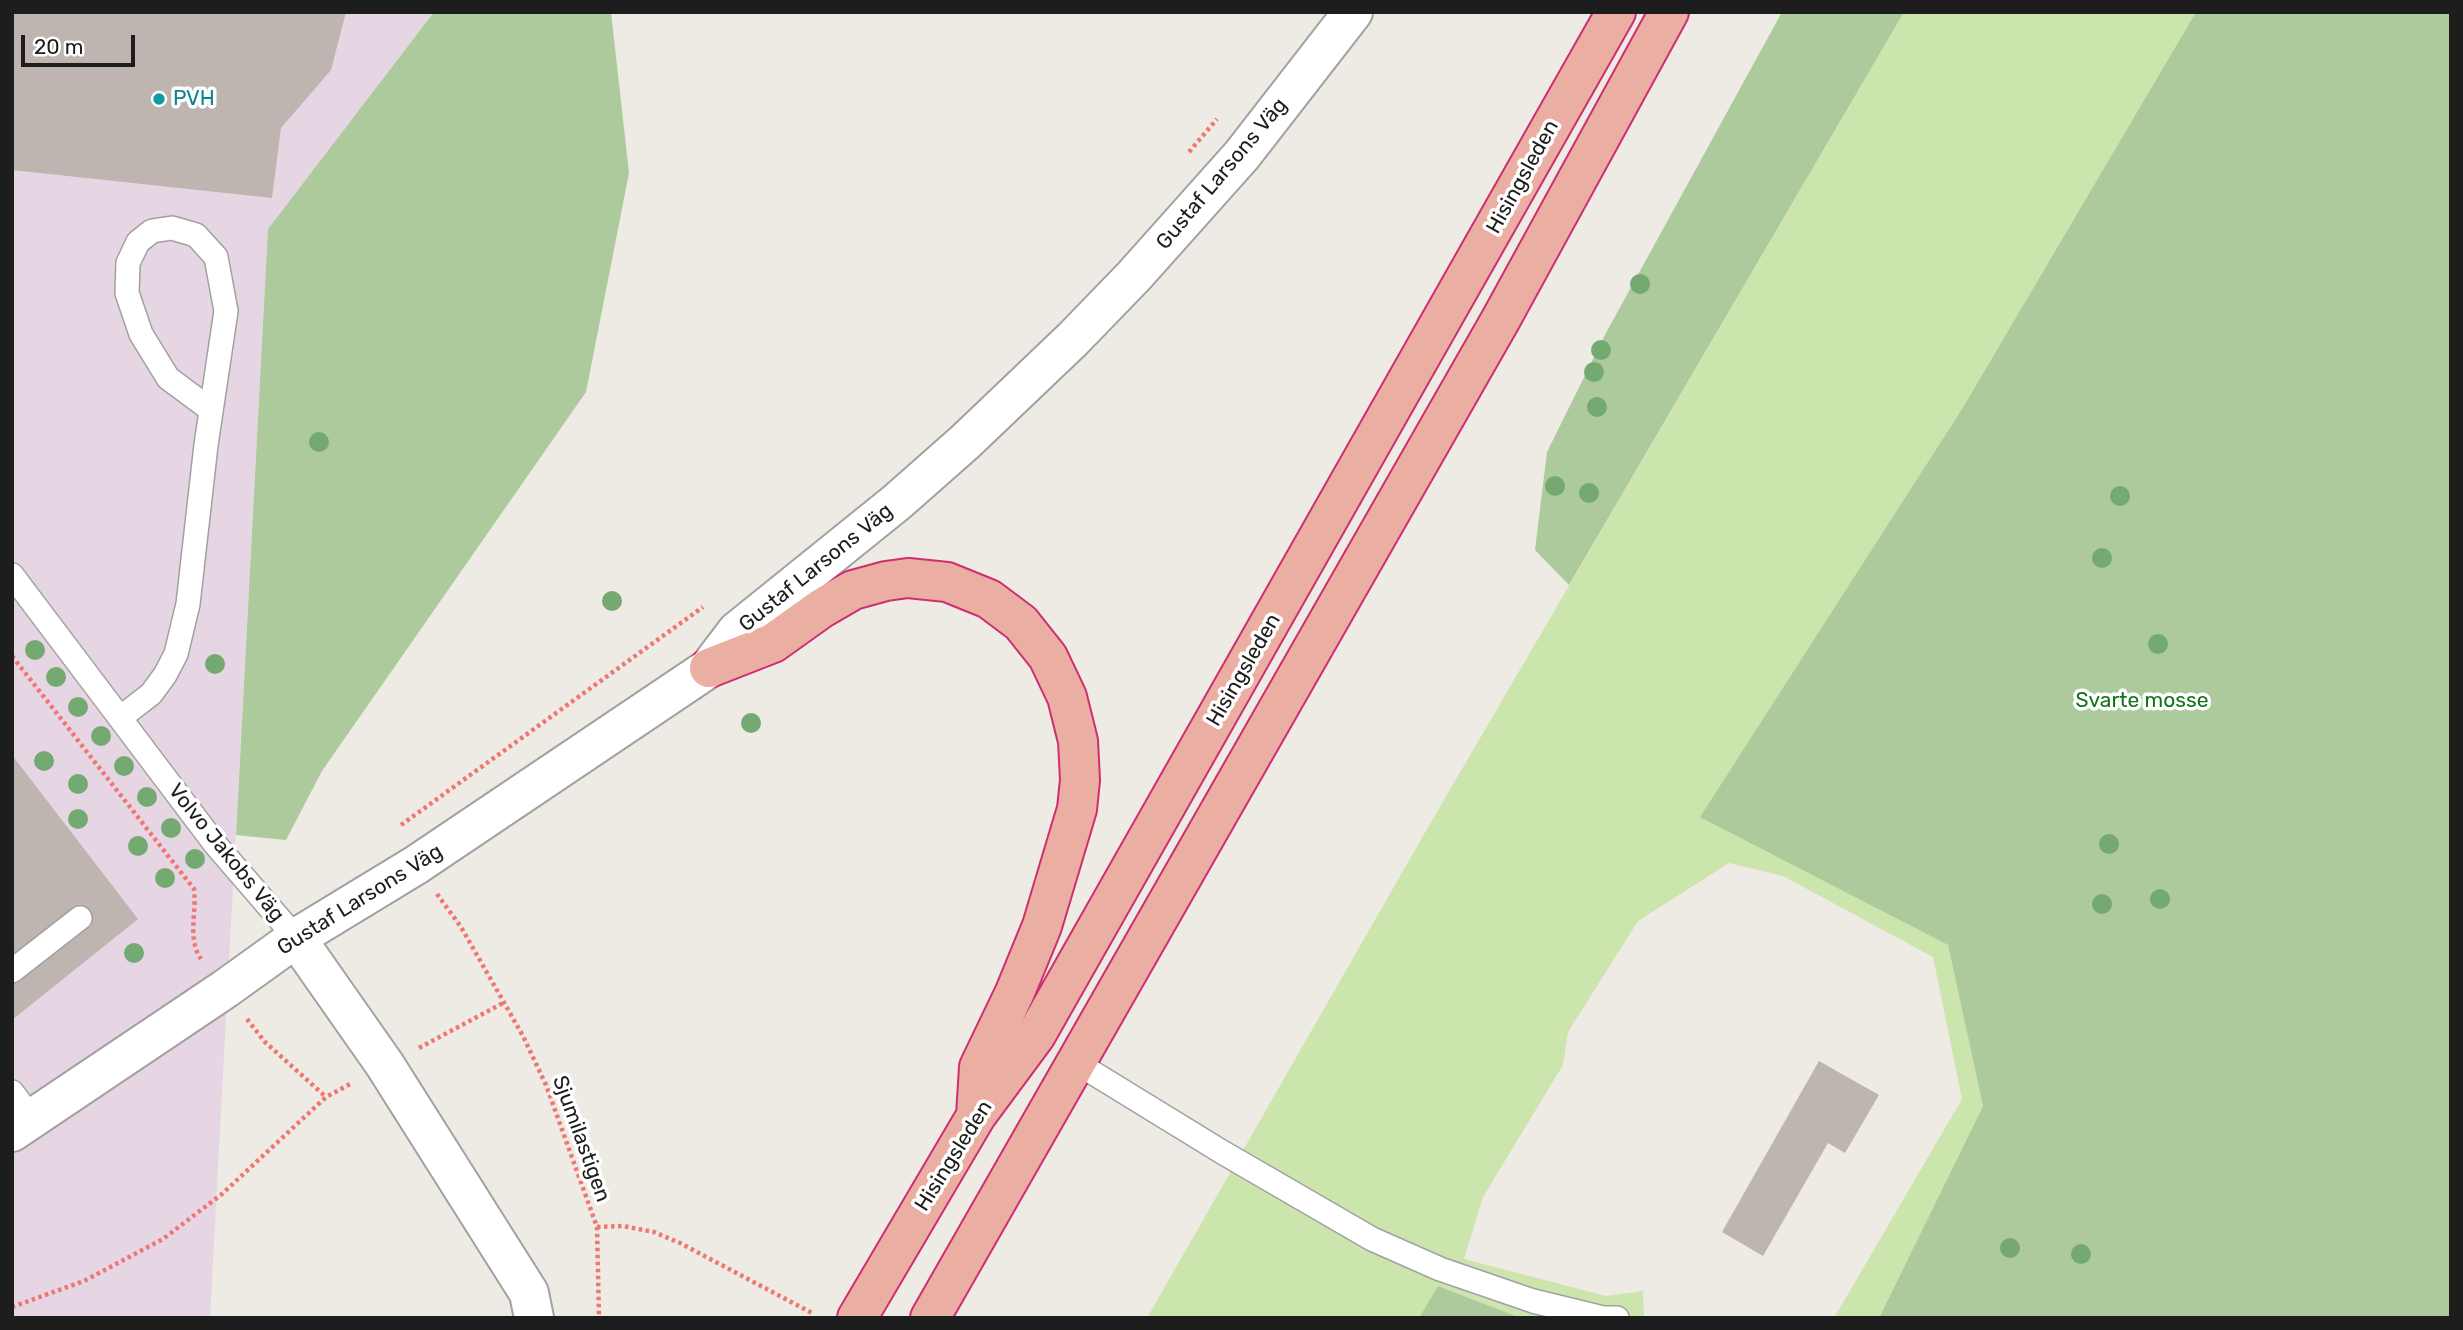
<!DOCTYPE html>
<html>
<head>
<meta charset="utf-8">
<style>
  body { margin:0 }
  #map { position:relative; width:2463px; height:1330px; overflow:hidden; background:#eeeae4; font-family:Rubik,sans-serif }
  canvas { display:block }
  .frame { position:absolute; inset:0; border:14px solid #1d1d1d; pointer-events:none }
  .scale { position:absolute; left:21px; top:35px; width:114px; height:32px; box-sizing:border-box; border:4px solid #1d1d1d; border-top:0; padding-left:9px; font-size:21px; line-height:24px; white-space:nowrap; color:#1d1d1d; -webkit-text-stroke:5px #fff; paint-order:stroke }
</style>
</head>
<body>
<div id="map">
<canvas width="2463" height="1330"></canvas>
<div class="frame"></div>
<div class="scale">20 m</div>
</div>
<script>
const ctx = document.querySelector('canvas').getContext('2d');
ctx.lineJoin = 'round';
function fill(path, color) {
  ctx.fillStyle = color;
  ctx.fill(path, 'evenodd');
}
function strokePath(path, color, width, dash) {
  ctx.strokeStyle = color;
  ctx.lineWidth = width;
  ctx.lineCap = dash ? 'butt' : 'round';
  ctx.setLineDash(dash || []);
  ctx.stroke(path);
}
function label(font, color, halo, rows, align = 'center') {
  ctx.font = font + ' Rubik,sans-serif';
  ctx.lineWidth = 7;
  ctx.setLineDash([]);
  ctx.textBaseline = 'middle';
  ctx.strokeStyle = halo;
  ctx.fillStyle = color;
  for (const [text, x, y, turn = 0] of rows) {
    ctx.save();
    ctx.translate(x, y);
    ctx.rotate((+turn || 0) * Math.PI / 180);
    ctx.textAlign = isNaN(turn) ? turn : align;
    if (halo) ctx.strokeText(text, 0, 0);
    ctx.fillText(text, 0, 0);
    ctx.restore();
  }
}
const industrial = new Path2D(`
  M 12,12 L 434,12 L 268,229 L 210,1318 L 12,1318 Z`);
const grass = new Path2D(`
  M 1904,12 L 2196,12 L 1962,409 L 1701,816 L 1948,945 L 1983,1106 L 1879,1318 L 1834,1318 L 1962,1099 L 1933,957 L 1783,876 L 1729,863 L 1638,921 L 1568,1032 L 1563,1065 L 1483,1197 L 1464,1259 L 1606,1296 L 1643,1291 L 1644,1318 L 1521,1318 L 1438,1286 L 1419,1318 L 1147,1318 L 1427,829 Z`);
const forest = new Path2D(`
  M 434,12 L 611,12 L 629,173 L 586,392 L 322,771 L 286,840 L 236,835 L 268,229 Z
  M 1782,12 L 1904,12 L 1569,585 L 1535,550 L 1547,452 L 1606,333 Z
  M 2196,12 L 2451,12 L 2451,1318 L 1879,1318 L 1983,1106 L 1948,945 L 1700,817 L 1962,409 Z
  M 1438,1286 L 1521,1318 L 1419,1318 Z`);
const building = new Path2D(`
  M 12,12 L 346,12 L 331,70 L 281,128 L 272,198 L 12,170 Z
  M 12,755 L 138,919 L 12,1020 Z
  M 1819,1061 L 1879,1095 L 1845,1153 L 1828,1143 L 1763,1256 L 1722,1232 Z`);
const path = new Path2D(`
  M 1189,152 L 1217,119
  M 12,656 L 194,889 C 197,912 187,939 201,959
  M 401,825 L 703,607
  M 437,894 L 461,927 L 523,1036 L 546,1085 L 597,1227 L 599,1318
  M 247,1019 L 265,1042 L 326,1097
  M 419,1048 L 503,1003
  M 597,1227 L 623,1226 L 654,1232 L 680,1243 L 812,1313
  M 12,1307 L 84,1281 L 163,1239 L 222,1194 L 326,1097 L 352,1083`);
const service = new Path2D(`
  M 12,575 L 215,844 L 296,938
  M 120,718 L 151,694 L 165,675 L 176,654 L 188,604 L 206,445 L 226,311 L 216,257 L 196,235 L 172,228 L 152,231 L 138,242 L 128,263 L 127,293 L 141,334 L 168,378 L 211,410
  M 12,971 L 80,918
  M 1077,1063 L 1222,1152 L 1372,1239 L 1440,1269 L 1533,1301 L 1603,1318 L 1617,1318
  M 12,1092 L 33,1120`);
const minor = new Path2D(`
  M 296,938 L 385,1065 L 529,1293 L 534,1318
  M 12,1132 L 225,989 L 296,938 L 416,865 L 709,668 L 737,631 L 897,502 L 965,442 L 1073,339 L 1134,276 L 1242,155 L 1353,12`);
const trunk = new Path2D(`
  M 709,668 L 773,643 L 822,608 L 853,590 L 886,581 L 908,578 L 947,582 L 989,599 L 1021,623 L 1048,657 L 1067,697 L 1078,741 L 1080,780 L 1077,809 L 1042,926 L 1015,992 L 979,1067 L 976,1116
  M 857,1318 L 976,1116 L 1036,1035 L 1616,12
  M 930,1318 L 1501,319 L 1669,12`);
const trees = [
  [1640,284],
  [1601,350],
  [1594,372],
  [1597,407],
  [319,442],
  [1555,486],
  [1589,493],
  [2120,496],
  [2102,558],
  [612,601],
  [2158,644],
  [35,650],
  [215,664],
  [56,677],
  [78,707],
  [751,723],
  [101,736],
  [44,761],
  [124,766],
  [78,784],
  [147,797],
  [78,819],
  [171,828],
  [2109,844],
  [138,846],
  [195,859],
  [165,878],
  [2160,899],
  [2102,904],
  [134,953],
  [2010,1248],
  [2081,1254]
];
const markers = [
  [159,99,7,"#0f9aa8"]
];
const cultureNames = [
  ["PVH",173,99]
];
const streetNames = [
  ["Gustaf Larsons Väg",1222,174,-50],
  ["Hisingsleden",1523,177,-61],
  ["Gustaf Larsons Väg",816,568,-39],
  ["Hisingsleden",1244,670,-60],
  ["Volvo Jakobs Väg",226,853,51],
  ["Gustaf Larsons Väg",360,900,-32],
  ["Sjumilastigen",581,1139,70],
  ["Hisingsleden",954,1156,-58]
];
const parkNames = [
  ["Svarte mosse",2142,701]
];
fill(industrial, '#e6d6e4');
fill(grass, '#cce5ac');
fill(forest, '#acca9b');
fill(building, '#beb5b0');
strokePath(service, '#a1a1a1', 26);
strokePath(minor, '#a1a1a1', 42);
strokePath(trunk, '#cd2f70', 42);
strokePath(path, '#f07672', 4.5, [3.5, 3.5]);
strokePath(service, '#fff', 23);
strokePath(minor, '#fff', 38);
strokePath(trunk, '#ebaea3', 38);
ctx.fillStyle = '#75a972';
for (const [x, y] of trees) {
  ctx.beginPath();
  ctx.arc(x, y, 10, 0, 2 * Math.PI);
  ctx.fill();
}
for (const [x, y, r, color] of markers) {
  const dot = new Path2D();
  dot.arc(x, y, r, 0, 2 * Math.PI);
  ctx.fillStyle = color;
  ctx.fill(dot);
  strokePath(dot, '#fff', 2.5);
}
label('21px', '#0d838f', '#fff', cultureNames, 'left');
label('21px', '#1d1d1d', '#fff', streetNames);
label('21px', '#127414', '#fff', parkNames);
</script>
</body>
</html>
